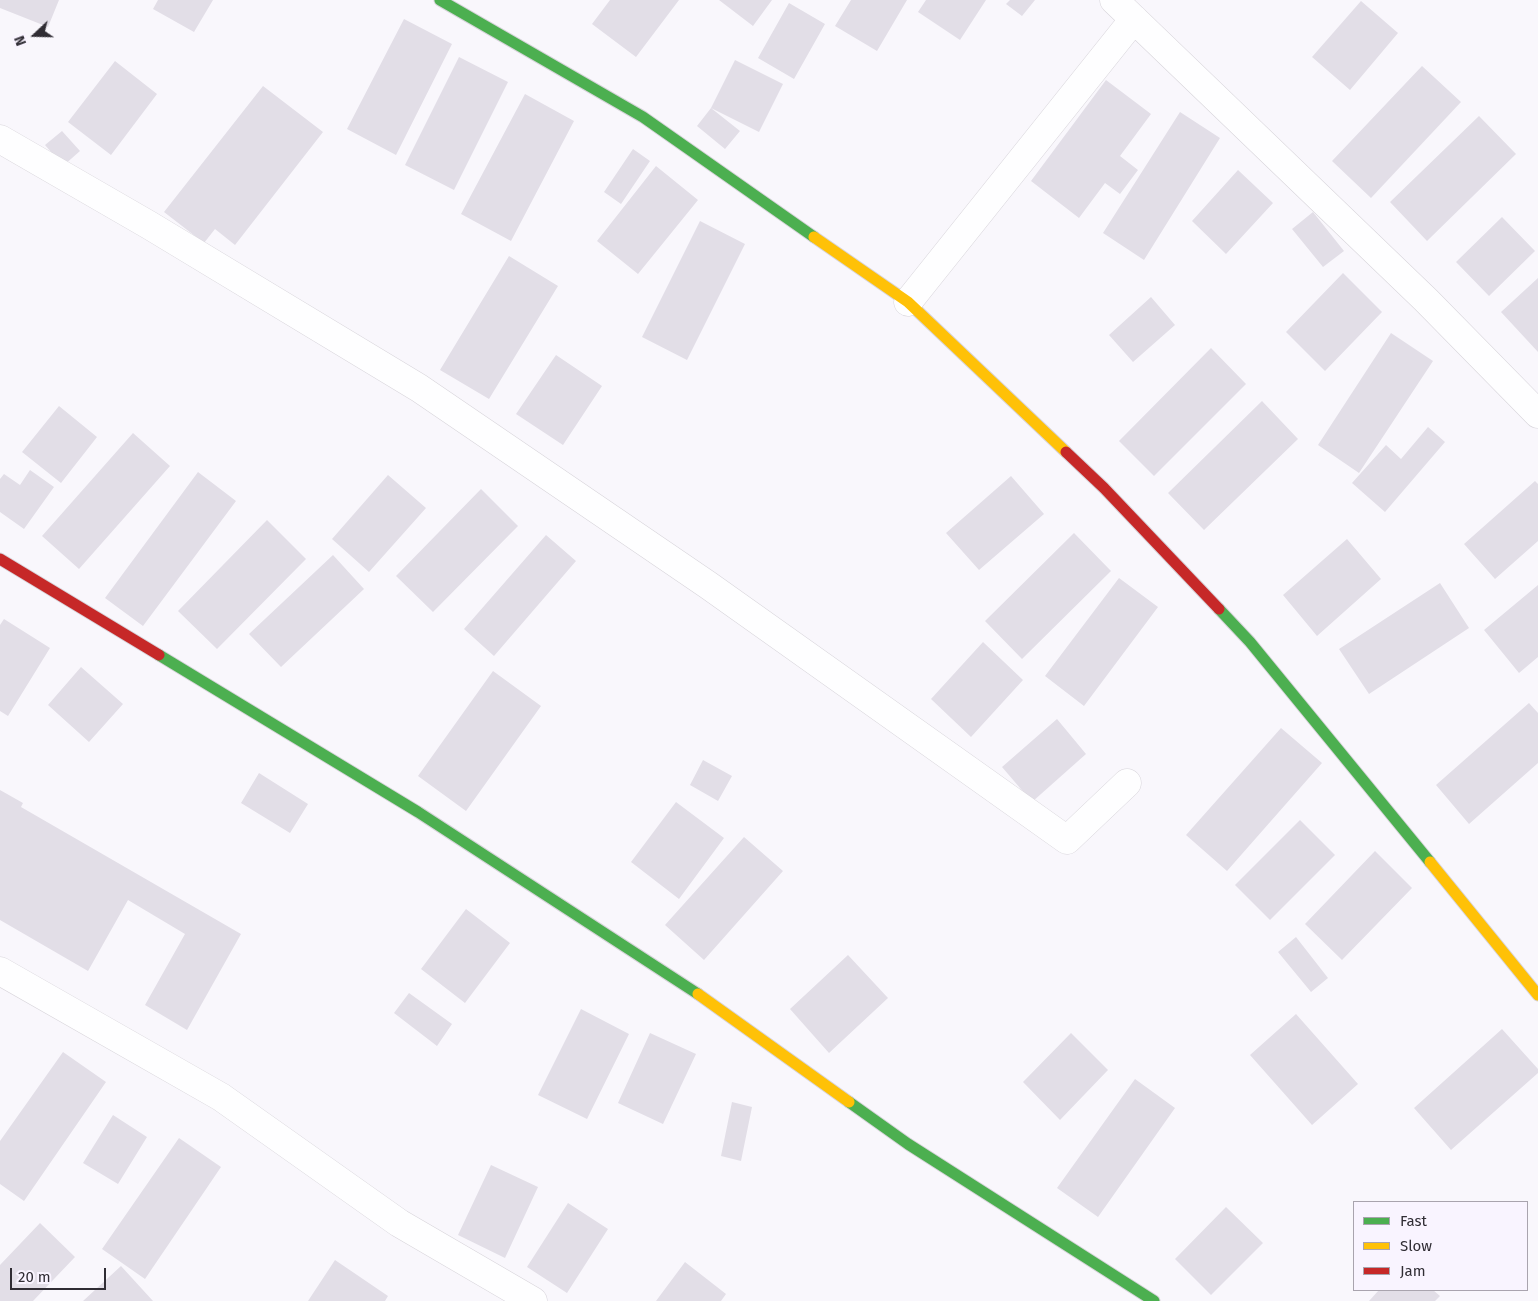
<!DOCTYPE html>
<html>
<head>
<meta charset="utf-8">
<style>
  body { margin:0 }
  #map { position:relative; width:1538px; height:1301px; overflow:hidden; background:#f9f7fc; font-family:"Fira Sans",sans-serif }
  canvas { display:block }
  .legend { position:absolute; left:1353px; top:1201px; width:175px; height:90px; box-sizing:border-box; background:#f9f4ff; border:1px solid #a9a4ae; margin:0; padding:6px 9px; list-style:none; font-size:15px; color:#302d34 }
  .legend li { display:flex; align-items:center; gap:10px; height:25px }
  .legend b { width:25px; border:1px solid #a9a4ae }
  .north { position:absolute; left:10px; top:10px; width:50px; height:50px; -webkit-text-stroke:4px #f9f4ff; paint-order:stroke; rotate:249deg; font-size:14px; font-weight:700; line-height:20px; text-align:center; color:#302d34 }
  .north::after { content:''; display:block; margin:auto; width:18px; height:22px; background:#302d34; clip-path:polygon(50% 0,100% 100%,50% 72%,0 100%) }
  .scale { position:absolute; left:10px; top:1268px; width:96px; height:22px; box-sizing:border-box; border:2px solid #302d34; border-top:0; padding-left:6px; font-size:15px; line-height:18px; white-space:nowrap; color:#302d34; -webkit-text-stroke:4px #f9f4ff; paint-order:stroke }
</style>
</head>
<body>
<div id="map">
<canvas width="1538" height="1301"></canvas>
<ul class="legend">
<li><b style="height:6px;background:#4caf50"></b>Fast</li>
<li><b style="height:6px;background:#ffc107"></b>Slow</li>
<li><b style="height:6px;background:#c62828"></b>Jam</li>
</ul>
<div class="north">N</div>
<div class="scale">20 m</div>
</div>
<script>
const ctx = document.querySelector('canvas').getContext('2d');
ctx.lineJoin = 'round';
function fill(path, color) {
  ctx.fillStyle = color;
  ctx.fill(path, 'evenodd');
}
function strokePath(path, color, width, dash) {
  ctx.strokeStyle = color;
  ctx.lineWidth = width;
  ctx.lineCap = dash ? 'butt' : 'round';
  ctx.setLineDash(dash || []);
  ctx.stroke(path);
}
const building = new Path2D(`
  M 0,0 L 59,0 L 48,27 L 0,8 Z
  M 158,0 L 213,0 L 194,32 L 153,9 Z
  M 610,0 L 679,0 L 636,57 L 592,24 Z
  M 719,0 L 772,0 L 753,26 Z
  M 851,0 L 907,0 L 877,51 L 835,26 Z
  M 926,0 L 986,0 L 960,40 L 918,12 Z
  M 1010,0 L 1035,0 L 1022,16 L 1006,4 Z
  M 1361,1 L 1398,33 L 1350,90 L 1312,57 Z
  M 789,3 L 825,24 L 794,79 L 758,58 Z
  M 404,19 L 452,44 L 396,155 L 347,129 Z
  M 459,57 L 508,82 L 454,190 L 405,165 Z
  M 735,60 L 783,84 L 759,132 L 711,108 Z
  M 115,61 L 157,94 L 111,155 L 68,122 Z
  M 1422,66 L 1461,102 L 1371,198 L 1332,161 Z
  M 1106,80 L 1151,114 L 1120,156 L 1138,170 L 1120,194 L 1105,183 L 1079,218 L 1031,181 Z
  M 263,86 L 323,132 L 235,245 L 215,229 L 204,243 L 164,212 Z
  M 525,94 L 574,121 L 511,241 L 461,214 Z
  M 711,108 L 740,131 L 725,149 L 697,126 Z
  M 1180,112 L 1220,138 L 1144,260 L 1103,233 Z
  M 1479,116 L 1516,154 L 1427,241 L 1390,202 Z
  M 62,131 L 80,151 L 63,166 L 45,145 Z
  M 633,149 L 650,161 L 621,204 L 604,192 Z
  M 656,166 L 698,200 L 638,274 L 597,241 Z
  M 1238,170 L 1273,203 L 1226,254 L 1192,221 Z
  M 1313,212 L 1344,251 L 1323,267 L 1292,229 Z
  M 1502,217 L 1535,251 L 1489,296 L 1456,262 Z
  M 700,221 L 745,244 L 687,360 L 642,337 Z
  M 509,256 L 558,286 L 489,399 L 440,370 Z
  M 1343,273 L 1382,312 L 1325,371 L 1286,332 Z
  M 1538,278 L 1538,352 L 1501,312 Z
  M 1151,297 L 1175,325 L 1133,362 L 1109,335 Z
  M 1391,333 L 1433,361 L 1359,473 L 1318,445 Z
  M 1211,348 L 1246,384 L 1154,476 L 1119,441 Z
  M 556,355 L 602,386 L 563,445 L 516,414 Z
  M 1262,401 L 1298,439 L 1204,530 L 1168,493 Z
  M 59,406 L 97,437 L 61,483 L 22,452 Z
  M 1428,427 L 1445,442 L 1385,512 L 1352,483 L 1386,445 L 1401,459 Z
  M 133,433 L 170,466 L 79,569 L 42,536 Z
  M 30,470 L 54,487 L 24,529 L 0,512 L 0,479 L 4,474 L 20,485 Z
  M 198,472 L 236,501 L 143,626 L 105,598 Z
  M 388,475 L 426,508 L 369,572 L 332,539 Z
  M 1011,476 L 1044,514 L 979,570 L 946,533 Z
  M 1535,481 L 1538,484 L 1538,541 L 1495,579 L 1464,544 Z
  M 481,489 L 518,526 L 433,612 L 396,576 Z
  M 267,520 L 306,559 L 217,649 L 178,611 Z
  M 1074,533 L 1111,571 L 1022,659 L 985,621 Z
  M 546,535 L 576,561 L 494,656 L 464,629 Z
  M 1347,539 L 1381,579 L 1317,636 L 1283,595 Z
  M 333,555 L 364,589 L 281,667 L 249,634 Z
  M 1119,578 L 1158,607 L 1084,706 L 1045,676 Z
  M 1440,583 L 1469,628 L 1369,694 L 1339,649 Z
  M 1538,585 L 1538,657 L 1519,673 L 1484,630 Z
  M 4,619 L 50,648 L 8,716 L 0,711 L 0,625 Z
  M 983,642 L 1023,680 L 971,737 L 931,699 Z
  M 81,667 L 123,704 L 89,742 L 48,705 Z
  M 493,671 L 541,706 L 466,811 L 418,776 Z
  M 1529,703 L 1538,713 L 1538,763 L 1469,824 L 1436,785 Z
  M 1057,719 L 1086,754 L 1032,802 L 1002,767 Z
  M 1281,728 L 1322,763 L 1227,871 L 1186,835 Z
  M 703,760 L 732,776 L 718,801 L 690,785 Z
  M 259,773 L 308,804 L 290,833 L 241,803 Z
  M 0,790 L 23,803 L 21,807 L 241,934 L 187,1030 L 145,1005 L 185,934 L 128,900 L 88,971 L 0,920 Z
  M 676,802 L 724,838 L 679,899 L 631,862 Z
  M 1300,820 L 1335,855 L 1270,920 L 1235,885 Z
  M 744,837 L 783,871 L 704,960 L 665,925 Z
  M 1375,851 L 1412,888 L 1342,960 L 1305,924 Z
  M 466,909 L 510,943 L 465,1003 L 421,969 Z
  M 1296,937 L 1328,978 L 1311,992 L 1278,952 Z
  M 848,955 L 888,998 L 829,1053 L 790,1009 Z
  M 409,993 L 452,1024 L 437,1046 L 394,1013 Z
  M 581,1009 L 629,1034 L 587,1119 L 538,1095 Z
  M 1296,1014 L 1358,1084 L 1312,1125 L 1250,1055 Z
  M 1502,1029 L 1538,1069 L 1538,1073 L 1451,1150 L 1414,1108 Z
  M 650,1033 L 696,1054 L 663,1124 L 618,1103 Z
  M 1071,1033 L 1108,1070 L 1060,1120 L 1023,1082 Z
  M 63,1052 L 106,1082 L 24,1201 L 0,1184 L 0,1141 Z
  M 1135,1079 L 1175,1108 L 1098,1217 L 1057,1188 Z
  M 732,1102 L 752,1107 L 741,1161 L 721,1156 Z
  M 113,1115 L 147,1137 L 118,1184 L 83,1163 Z
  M 179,1138 L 221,1167 L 145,1279 L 102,1249 Z
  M 491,1165 L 538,1187 L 505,1258 L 458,1235 Z
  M 568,1203 L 608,1229 L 567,1293 L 527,1267 Z
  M 1226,1207 L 1263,1243 L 1211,1295 L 1175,1259 Z
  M 40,1223 L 75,1257 L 33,1301 L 0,1301 L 0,1265 Z
  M 335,1260 L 388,1296 L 385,1301 L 308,1301 Z
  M 685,1262 L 726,1294 L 721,1301 L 656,1301 Z
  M 121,1266 L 153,1301 L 83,1301 Z
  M 1379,1290 L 1433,1290 L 1440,1296 L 1435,1301 L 1369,1301 Z`);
const street = new Path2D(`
  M 1114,0 L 1426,300 L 1538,414
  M 0,139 L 149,225 L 419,388 L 708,585 L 1067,840 L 1127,783
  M 908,302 L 1134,19
  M 0,971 L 221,1097 L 399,1223 L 533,1301`);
const fast = new Path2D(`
  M 440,0 L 643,117 L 814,237
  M 1219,609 L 1250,642 L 1430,862
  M 159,655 L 418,812 L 698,994
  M 849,1102 L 908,1144 L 1154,1301`);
const slow = new Path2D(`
  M 814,237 L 908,302 L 1066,452
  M 1430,862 L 1538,995
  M 698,994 L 849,1102`);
const jam = new Path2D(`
  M 1066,452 L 1104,488 L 1219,609
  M 0,559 L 159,655`);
fill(building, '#e2dee7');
strokePath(street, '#d7d4da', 29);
strokePath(fast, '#d7d4da', 13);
strokePath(slow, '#d7d4da', 13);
strokePath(jam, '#d7d4da', 13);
strokePath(street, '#fefeff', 28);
strokePath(fast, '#4caf50', 11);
strokePath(slow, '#ffc107', 11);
strokePath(jam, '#c62828', 11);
</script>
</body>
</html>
